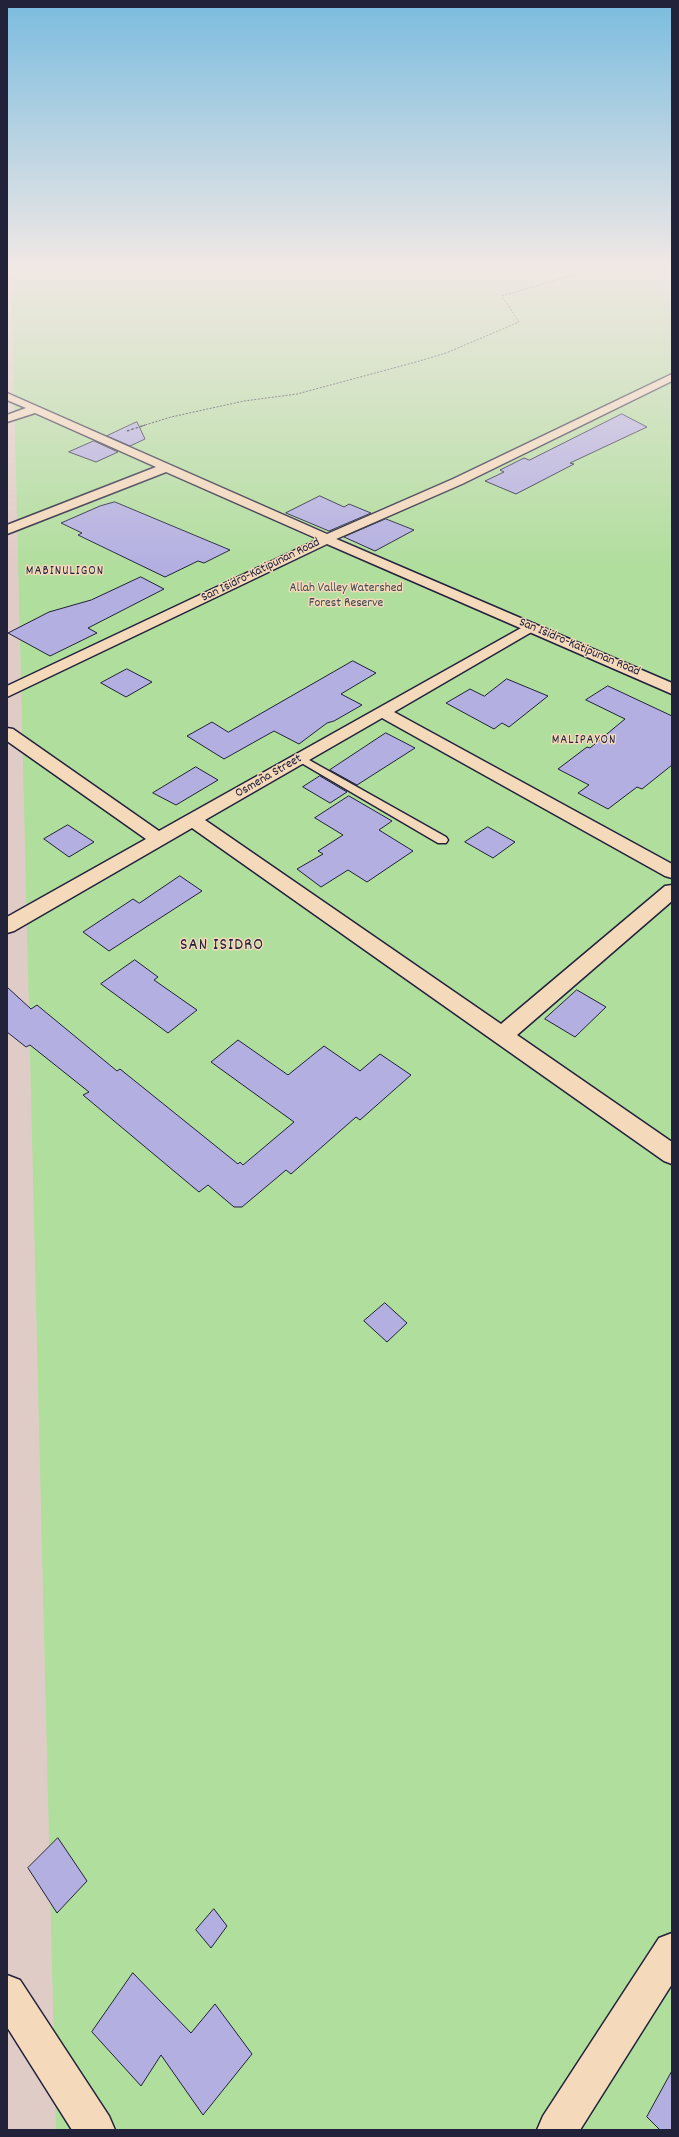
<!DOCTYPE html>
<html>
<head>
<meta charset="utf-8">
<style>
  body { margin:0 }
  #map { position:relative; width:679px; height:2137px; overflow:hidden; background:#e0ccc6; font-family:Dekko,sans-serif }
  canvas { display:block }
  .frame { position:absolute; inset:0; border:8px solid #22223b; pointer-events:none }
</style>
</head>
<body>
<div id="map">
<canvas width="679" height="2137"></canvas>
<div class="frame"></div>
</div>
<script>
const ctx = document.querySelector('canvas').getContext('2d');
ctx.lineJoin = 'round';
function fill(path, color) {
  ctx.fillStyle = color;
  ctx.fill(path, 'evenodd');
}
function strokePath(path, color, width, dash) {
  ctx.strokeStyle = color;
  ctx.lineWidth = width;
  ctx.lineCap = dash ? 'butt' : 'round';
  ctx.setLineDash(dash || []);
  ctx.stroke(path);
}
function label(font, color, halo, rows, align = 'center') {
  ctx.font = font + ' Dekko,sans-serif';
  ctx.lineWidth = 3;
  ctx.setLineDash([]);
  ctx.textBaseline = 'middle';
  ctx.strokeStyle = halo;
  ctx.fillStyle = color;
  for (const [text, x, y, turn = 0] of rows) {
    ctx.save();
    ctx.translate(x, y);
    ctx.rotate((+turn || 0) * Math.PI / 180);
    ctx.textAlign = isNaN(turn) ? turn : align;
    if (halo) ctx.strokeText(text, 0, 0);
    ctx.fillText(text, 0, 0);
    ctx.restore();
  }
}
const green = new Path2D(`
  M 11,269 L 672,269 L 672,2130 L 56,2130 Z`);
const building = new Path2D(`
  M 622,414 L 647,427 L 570,463 L 574,464 L 516,494 L 485,481 L 504,472 L 500,470 L 524,458 L 529,460 Z
  M 137,422 L 145,439 L 130,446 L 107,436 Z
  M 94,441 L 118,452 L 96,462 L 69,452 Z
  M 320,496 L 344,507 L 349,504 L 371,513 L 329,531 L 286,513 Z
  M 115,502 L 230,550 L 204,563 L 198,561 L 165,577 L 78,535 L 82,533 L 61,523 L 100,506 Z
  M 386,519 L 414,530 L 375,551 L 344,537 Z
  M 141,577 L 164,589 L 88,628 L 97,633 L 50,656 L 8,633 L 49,612 L 91,600 Z
  M 353,661 L 376,673 L 341,694 L 362,705 L 334,721 L 327,723 L 299,744 L 274,731 L 224,759 L 187,736 L 212,722 L 228,732 Z
  M 127,669 L 152,682 L 126,697 L 101,683 Z
  M 507,679 L 548,696 L 509,727 L 502,723 L 494,729 L 446,703 L 470,689 L 484,696 Z
  M 608,686 L 672,716 L 672,765 L 642,789 L 637,787 L 608,809 L 578,793 L 589,785 L 558,769 L 587,747 L 590,748 L 625,719 L 586,700 Z
  M 386,733 L 415,748 L 357,785 L 330,770 Z
  M 196,767 L 218,780 L 176,805 L 153,793 Z
  M 320,776 L 347,792 L 330,803 L 303,787 Z
  M 349,796 L 392,821 L 379,830 L 413,851 L 367,882 L 348,870 L 321,887 L 297,869 L 323,854 L 318,851 L 343,835 L 315,818 Z
  M 68,825 L 94,842 L 69,857 L 44,839 Z
  M 488,827 L 515,842 L 493,858 L 465,842 Z
  M 180,876 L 202,891 L 109,951 L 83,932 L 133,899 L 139,903 Z
  M 135,960 L 158,977 L 154,980 L 197,1010 L 168,1033 L 101,984 Z
  M 7,987 L 31,1009 L 37,1005 L 117,1071 L 120,1069 L 238,1164 L 240,1162 L 243,1165 L 294,1122 L 211,1062 L 238,1040 L 288,1075 L 324,1046 L 360,1071 L 380,1054 L 411,1075 L 360,1120 L 356,1117 L 291,1174 L 286,1170 L 242,1207 L 234,1207 L 208,1185 L 199,1192 L 83,1095 L 89,1092 L 30,1045 L 26,1047 L 7,1032 Z
  M 577,990 L 606,1007 L 575,1037 L 545,1019 Z
  M 385,1303 L 407,1323 L 387,1342 L 364,1321 Z
  M 58,1838 L 87,1881 L 57,1913 L 28,1868 Z
  M 214,1909 L 227,1926 L 211,1948 L 196,1930 Z
  M 133,1973 L 191,2033 L 215,2004 L 252,2054 L 203,2115 L 161,2055 L 141,2086 L 92,2032 Z
  M 672,2071 L 672,2130 L 660,2130 L 647,2117 Z`);
const pathFar1 = new Path2D(`
  M 142,426 L 171,417 L 244,401 L 297,394 L 416,362 L 446,353 L 519,322 L 502,296 L 577,274`);
const path = new Path2D(`
  M 127,431 L 145,425`);
const service = new Path2D(`
  M 302,756 L 446,837 L 448,840 L 446,843 L 438,843 L 298,761 L 297,759 L 298,757 Z`);
const minor = new Path2D(`
  M 672,374 L 672,381 L 462,484 L 327,543 L 166,472 L 7,534 L 7,525 L 156,467 L 35,413 L 7,422 L 7,415 L 26,408 L 7,400 L 7,393 L 327,534 L 453,479 Z
  M 530,623 L 535,624 L 537,627 L 535,630 L 394,712 L 672,864 L 672,878 L 665,876 L 382,718 L 205,820 L 501,1024 L 665,886 L 672,885 L 672,901 L 517,1035 L 672,1142 L 672,1164 L 664,1161 L 192,828 L 14,931 L 7,933 L 7,917 L 146,839 L 7,741 L 7,728 L 13,729 L 159,831 Z
  M 672,1933 L 672,1984 L 580,2130 L 537,2130 L 543,2116 L 659,1938 Z
  M 7,1975 L 20,1980 L 109,2116 L 115,2130 L 72,2130 L 7,2027 Z`);
const tertiary = new Path2D(`
  M 327,535 L 672,683 L 672,694 L 327,544 L 7,697 L 7,686 Z`);
const farStreetnames = [
  ["San Isidro-Katipunan Road",261,571,-26],
  ["San Isidro-Katipunan Road",579,648,23],
  ["Osmeña Street",269,777,-30]
];
const farNeighbourhoodnames = [
  ["MABINULIGON",65,572],
  ["MALIPAYON",584,741]
];
const farParknames = [
  ["Allah Valley Watershed",346,589],
  ["Forest Reserve",346,604]
];
const quarterNames = [
  ["SAN ISIDRO",222,947]
];
fill(green, '#b0de9d');
fill(building, '#b3afe1');
strokePath(building, '#22223b', 1);
strokePath(service, '#22223b', 3);
strokePath(minor, '#22223b', 3);
strokePath(tertiary, '#22223b', 3);
strokePath(pathFar1, '#22223b', 1, [2, 1.5]);
strokePath(path, '#22223b', 1.5, [2.5, 2]);
fill(service, '#f4d9bb');
fill(minor, '#f4d9bb');
fill(tertiary, '#f4d9bb');
const sky = ctx.createLinearGradient(0, 0, 0, 568);
sky.addColorStop(0, '#7abcdf');
sky.addColorStop(0.47, '#f1e8e5');
sky.addColorStop(1, '#f1e8e500');
ctx.fillStyle = sky;
ctx.fillRect(0, 0, 679, 568);
label('13px', '#22223b', '#f4d9bb', farStreetnames);
ctx.letterSpacing = '1px';
label('13px', '#22223b', '#f4d9bb', farNeighbourhoodnames);
ctx.letterSpacing = '0px';
label('13px', '#3e484f', '#f4d9bb', farParknames);
ctx.letterSpacing = '1px';
label('17px', '#22223b', '#f4d9bb', quarterNames);
ctx.letterSpacing = '0px';
</script>
</body>
</html>
